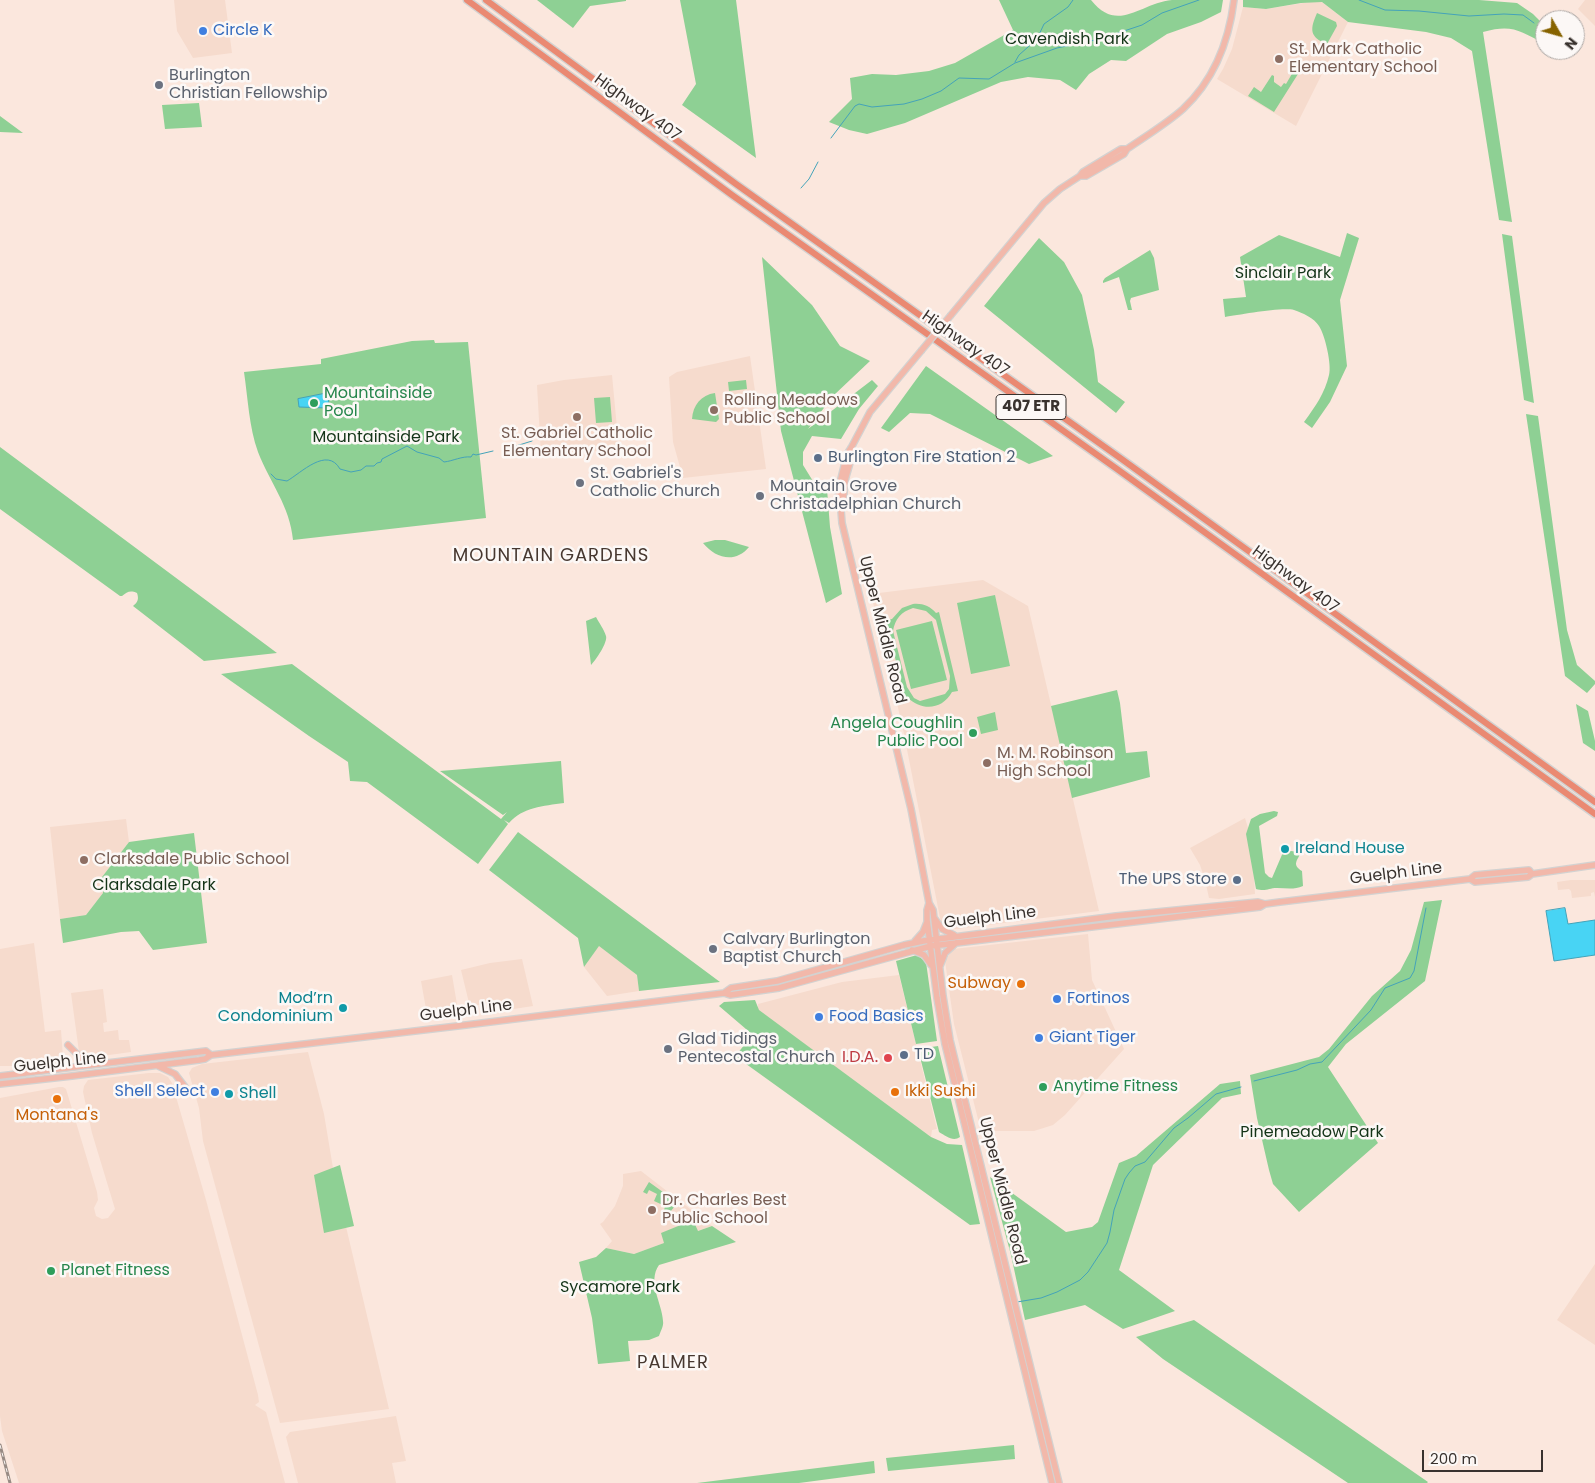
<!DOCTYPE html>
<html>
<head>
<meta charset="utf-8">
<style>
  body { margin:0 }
  #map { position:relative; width:1595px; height:1483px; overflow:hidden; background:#fbe7dd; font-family:Poppins,sans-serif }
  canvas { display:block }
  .north { position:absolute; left:1535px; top:10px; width:50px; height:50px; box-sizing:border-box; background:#fcf8f6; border:1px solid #aea9a6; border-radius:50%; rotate:128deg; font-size:14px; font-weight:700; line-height:20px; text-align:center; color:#39322e }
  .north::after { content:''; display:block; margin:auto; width:18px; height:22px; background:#876300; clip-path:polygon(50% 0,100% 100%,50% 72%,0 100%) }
  .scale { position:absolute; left:1422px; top:1450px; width:121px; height:22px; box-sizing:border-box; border:2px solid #39322e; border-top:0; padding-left:6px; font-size:15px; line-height:18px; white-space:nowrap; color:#39322e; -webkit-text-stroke:4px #fcf8f6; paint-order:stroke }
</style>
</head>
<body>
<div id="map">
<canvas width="1595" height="1483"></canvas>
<div class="north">N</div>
<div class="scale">200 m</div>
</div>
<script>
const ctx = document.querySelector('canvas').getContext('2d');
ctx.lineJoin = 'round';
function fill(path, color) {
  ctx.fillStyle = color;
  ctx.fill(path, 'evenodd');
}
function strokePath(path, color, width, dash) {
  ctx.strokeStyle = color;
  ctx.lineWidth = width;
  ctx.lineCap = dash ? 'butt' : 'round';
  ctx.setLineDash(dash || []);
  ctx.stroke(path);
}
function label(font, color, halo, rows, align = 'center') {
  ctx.font = font + ' Poppins,sans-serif';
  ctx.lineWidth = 5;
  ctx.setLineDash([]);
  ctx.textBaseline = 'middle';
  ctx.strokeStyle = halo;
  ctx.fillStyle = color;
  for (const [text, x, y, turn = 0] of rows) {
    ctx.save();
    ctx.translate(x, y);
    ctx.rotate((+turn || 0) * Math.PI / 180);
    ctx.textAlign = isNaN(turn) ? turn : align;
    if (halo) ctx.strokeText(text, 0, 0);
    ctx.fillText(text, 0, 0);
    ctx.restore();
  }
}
const built = new Path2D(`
  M 174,0 L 225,0 L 232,53 L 193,58 L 177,31 Z
  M 1585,0 L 1595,0 L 1595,26 L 1578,9 Z
  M 1316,1 L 1322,2 L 1348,22 L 1296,126 L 1217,79 L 1223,69 L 1232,49 L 1243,7 L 1266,9 Z
  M 750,356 L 766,469 L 683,478 L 673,442 L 669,377 L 677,372 Z
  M 612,375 L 619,449 L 541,455 L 537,385 L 564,380 Z
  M 983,580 L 1028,606 L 1099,911 L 956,929 L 945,926 L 941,923 L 903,729 L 871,594 Z
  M 1245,818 L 1252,841 L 1255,894 L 1219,899 L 1209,898 L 1205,880 L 1200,865 L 1190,848 Z
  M 126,819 L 129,842 L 102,877 L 103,893 L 86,915 L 60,919 L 50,827 Z
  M 1571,880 L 1595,880 L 1595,897 L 1594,892 L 1591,893 L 1591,896 L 1572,898 L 1571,891 L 1569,889 L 1558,890 L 1557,882 Z
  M 1088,934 L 1092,980 L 1124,1049 L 1065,1115 L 1053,1125 L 1034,1131 L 981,1131 L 954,1024 L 945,961 L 953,949 Z
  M 34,943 L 45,1032 L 61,1030 L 63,1057 L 58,1063 L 27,1066 L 0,1066 L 0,949 Z
  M 599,945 L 637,975 L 639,991 L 607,996 L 584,967 Z
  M 522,959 L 533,1006 L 501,1011 L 499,1000 L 470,1007 L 461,970 L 490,963 Z
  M 452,975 L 459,1016 L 428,1020 L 421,981 Z
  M 899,975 L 937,1129 L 932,1130 L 931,1137 L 758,1010 L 758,1004 L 842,982 Z
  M 103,989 L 107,1022 L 103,1023 L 104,1032 L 118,1030 L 119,1040 L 129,1040 L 131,1052 L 87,1058 L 79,1052 L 71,993 Z
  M 308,1052 L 324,1114 L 335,1180 L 389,1409 L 280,1423 L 203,1141 L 199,1108 L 189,1073 L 192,1068 L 202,1064 Z
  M 149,1073 L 160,1073 L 168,1077 L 172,1083 L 206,1200 L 258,1395 L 259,1402 L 255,1405 L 266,1412 L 285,1483 L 19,1483 L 2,1431 L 0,1416 L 0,1098 L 59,1087 L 63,1087 L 66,1089 L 97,1192 L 98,1200 L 94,1208 L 96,1216 L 102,1219 L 108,1218 L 115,1209 L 92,1133 L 83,1092 L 84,1086 L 88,1080 Z
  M 641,1171 L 712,1226 L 634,1254 L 606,1248 L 612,1241 L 600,1224 L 603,1222 L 615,1206 L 623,1186 L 623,1174 Z
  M 1595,1264 L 1595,1345 L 1557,1320 Z
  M 396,1416 L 406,1461 L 392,1463 L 396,1483 L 298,1483 L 286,1437 L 290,1432 Z`);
const green = new Path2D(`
  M 537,0 L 626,0 L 626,1 L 590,6 L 573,28 Z
  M 680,0 L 736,0 L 756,158 L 682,105 L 696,84 Z
  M 999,0 L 1091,0 C 1118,34 1140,3 1172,0 C 1189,0 1206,0 1223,0 L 1221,12 L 1201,22 L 1167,34 L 1126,61 L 1111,60 L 1089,74 L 1076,90 L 1060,80 L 1028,77 L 1001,82 L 905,123 L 867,134 L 849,130 L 829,122 L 852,99 L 850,78 L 872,74 L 896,75 L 929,71 L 955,63 L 1013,30 Z
  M 1243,0 L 1479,0 L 1517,3 L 1533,14 L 1545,26 L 1545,44 C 1519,31 1513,24 1483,32 L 1512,222 L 1499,220 L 1472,51 L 1451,38 L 1426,32 L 1348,22 L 1322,2 L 1301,3 L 1266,9 L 1243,7 Z
  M 1317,13 L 1336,22 L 1337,26 L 1327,44 C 1309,37 1310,29 1317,13 Z
  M 1293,72 L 1298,74 L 1274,112 L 1248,96 L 1254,87 L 1261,92 L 1272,75 L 1274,76 L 1274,82 L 1281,87 L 1284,83 L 1286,84 Z
  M 199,103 L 202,127 L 165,129 L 162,105 Z
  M 0,116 L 23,133 L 0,132 Z
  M 1347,233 L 1359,238 L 1340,300 L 1347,366 L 1330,402 L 1312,428 L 1304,422 C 1315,407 1325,393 1329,375 C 1332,365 1325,335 1319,326 C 1314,318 1303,313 1294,310 C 1281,307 1239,315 1225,317 L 1223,299 L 1246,297 L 1240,257 L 1279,235 L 1340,257 Z
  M 1502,234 L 1512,236 L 1534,403 L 1524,400 Z
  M 1039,238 L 1064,262 L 1082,295 L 1094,350 L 1098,382 L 1125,402 L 1116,413 L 984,306 Z
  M 1150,250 L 1154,258 L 1159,290 L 1131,298 L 1130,301 L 1132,310 L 1128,310 L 1119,277 L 1103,283 L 1103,281 L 1105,278 Z
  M 762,257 L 812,305 L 840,346 L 870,361 L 833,396 L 808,429 L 872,380 L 878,386 L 859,409 L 841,439 L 812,436 L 803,452 L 803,465 L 816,486 L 827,489 L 830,527 L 842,594 L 826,603 L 781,431 Z
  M 434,340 L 435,343 L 468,342 L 486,518 L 293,540 C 290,506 270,483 258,452 C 249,427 248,399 244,372 L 321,364 L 321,359 L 412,341 Z
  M 926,366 L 1053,456 L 1029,464 L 930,414 L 910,413 L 889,432 L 881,428 Z
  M 746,380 L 747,389 L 729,391 L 728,382 Z
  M 715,393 L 719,419 L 716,422 L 692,419 C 693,405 701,395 715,393 Z
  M 610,397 L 612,422 L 596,423 L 594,398 Z
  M 1526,414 L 1538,416 L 1567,630 L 1577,665 L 1595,681 L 1595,684 L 1587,693 L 1565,676 Z
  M 0,447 L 277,653 L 204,661 L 133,606 C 138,602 139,599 137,593 C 130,590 127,592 122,596 L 120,596 L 0,509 Z
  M 715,540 L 725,540 L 749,547 C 735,564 715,558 703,543 Z
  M 995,595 L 1010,666 L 971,674 L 957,603 Z
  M 913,604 C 922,603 930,606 936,613 L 939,612 L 958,691 L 952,692 C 942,710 922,711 908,698 L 905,699 L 886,620 L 892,619 L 902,608 ZM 913,608 L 926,611 L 936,620 L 950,676 L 949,689 L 945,694 L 920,701 L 914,698 L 907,687 L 893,631 C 895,619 901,612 913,608 Z
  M 596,617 C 599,623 604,629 606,636 C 608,642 596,660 591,665 L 586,621 Z
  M 932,621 L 947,680 L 911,689 L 896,630 Z
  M 292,664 L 501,819 L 507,812 L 503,815 L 440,771 L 561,761 L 564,803 C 543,806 523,807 509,823 L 504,820 L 508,824 L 478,864 L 367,782 L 350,781 L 348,762 L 309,736 L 221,674 Z
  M 1117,690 L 1120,703 L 1126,753 L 1147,751 L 1150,777 L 1072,798 L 1051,706 Z
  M 1576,704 L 1588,711 L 1595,741 L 1595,751 L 1583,743 Z
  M 995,712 L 998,730 L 981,734 L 977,717 Z
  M 1274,811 L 1278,812 L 1277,816 L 1259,826 L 1265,873 L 1269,877 L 1272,878 L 1284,850 L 1298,852 L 1300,854 C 1297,861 1292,865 1302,871 L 1303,886 C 1294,890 1286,888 1277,888 C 1268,888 1266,892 1256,889 L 1246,834 L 1251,819 L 1260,814 Z
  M 518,832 L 720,982 L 639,991 L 637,975 L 599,946 L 584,967 L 578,938 L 489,870 Z
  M 194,833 L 207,943 L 153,950 L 139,931 L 121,932 L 63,943 L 60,919 L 86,915 L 103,893 L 102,877 L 129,842 Z
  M 1442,900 L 1425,981 L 1346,1044 L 1328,1067 L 1378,1143 L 1299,1212 L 1273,1184 L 1269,1170 L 1257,1118 L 1250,1075 L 1319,1057 L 1329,1049 L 1372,996 L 1400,971 L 1411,950 L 1424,902 Z
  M 917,955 L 926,962 L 937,1041 L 916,1044 L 896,961 Z
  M 755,1000 L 759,1010 L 931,1137 L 947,1144 L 962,1145 L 980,1224 L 970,1225 L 735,1056 L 753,1035 L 719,1006 L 724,1002 Z
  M 938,1046 L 960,1137 C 953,1142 946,1136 939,1132 L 918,1049 Z
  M 1240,1081 L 1241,1094 L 1222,1098 L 1153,1165 L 1119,1270 L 1175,1311 L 1123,1329 L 1085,1305 L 1025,1320 L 1011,1255 L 990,1177 L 1066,1232 L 1092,1227 L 1098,1222 L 1119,1163 L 1136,1156 L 1220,1084 Z
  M 340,1165 L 354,1226 L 324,1233 L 314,1175 Z
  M 649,1182 L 674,1200 L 672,1204 L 675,1206 L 670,1212 L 679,1219 L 674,1223 L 663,1215 L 665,1206 L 654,1201 L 657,1194 L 649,1190 L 647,1194 L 643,1192 Z
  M 693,1220 L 698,1231 L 712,1226 L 736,1242 L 659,1265 C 647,1282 662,1303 663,1321 C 664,1326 660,1332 659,1336 L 649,1340 L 628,1341 L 630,1361 L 598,1364 L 592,1318 L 579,1262 L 596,1257 L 606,1248 L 634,1254 L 664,1243 L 661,1233 Z
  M 1194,1320 L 1428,1482 L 1427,1483 L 1348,1483 L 1163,1359 L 1136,1337 Z
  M 1014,1445 L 1015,1459 L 888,1471 L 886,1458 Z
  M 874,1461 L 875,1473 L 799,1483 L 697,1483 Z`);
const water = new Path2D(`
  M 328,393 L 329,406 L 328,408 L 299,407 L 298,399 Z
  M 1565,908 L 1568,924 L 1595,920 L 1595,955 L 1554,961 L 1546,911 Z`);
const stream = new Path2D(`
  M 1359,0 L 1385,10 L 1419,11 L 1469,16 L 1504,14 L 1523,15 L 1534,23
  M 1015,62 L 1019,55 L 1037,39 L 1044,24 L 1068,7 L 1073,0
  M 831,138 L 855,106 L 859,104 L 872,107 L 904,104 L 922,99 L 941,91 L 959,78 L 989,79 L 1015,63 L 1057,48 L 1100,39 L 1142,25 L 1162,13 L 1199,0
  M 801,188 L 809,179 L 818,162
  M 503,450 L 532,441
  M 271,474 L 276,479 L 287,481 C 301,473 327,446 340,469 L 351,472 L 361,470 L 366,466 L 374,466 L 377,463 L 381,462 L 382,459 L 407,446 L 417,452 L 439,458 L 444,462 C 453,461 462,456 471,457 L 473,454 L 476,455 L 493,451
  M 1254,1081 L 1297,1070 L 1310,1064 L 1322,1062 L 1371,1010 L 1385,988 L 1410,978 L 1414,971 L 1426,908
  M 1017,1302 L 1041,1298 L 1057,1292 L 1080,1280 L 1088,1272 L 1107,1243 L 1110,1232 L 1114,1210 L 1125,1179 L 1129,1173 L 1135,1166 L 1145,1162 L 1174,1128 L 1188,1118 L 1216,1094 L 1241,1087`);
const major = new Path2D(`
  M 1080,176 L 1086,176 L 1124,154 L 1127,149 C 1146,136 1166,124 1183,109 C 1214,80 1229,41 1234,0
  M 951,315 L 1044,203 L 1060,189 L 1080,176 L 1083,172 L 1121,149 L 1127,149
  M 921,351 L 870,412 L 851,448 L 847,454 L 839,487 L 838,503 L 841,510 L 842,523 L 911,809 L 929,903 L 933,910 L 943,996 L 950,1040 L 1059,1483
  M 841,510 C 844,500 844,491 845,481 C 847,470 853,460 851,448
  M 1470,879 L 1475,882 L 1528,877 L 1532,874 L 1595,865
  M 929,903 L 927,910 L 927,920 L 937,998 L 945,1044 L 1052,1483
  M 935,919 L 942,929 L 954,935
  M 915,941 L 923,932 L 927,922
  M 912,950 L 924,955 L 931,965
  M 940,966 L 945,953 L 956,943
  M 724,993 L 731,988 L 777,981 L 904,945 L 923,941 L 1116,916 L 1258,902 L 1265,904
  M 68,1045 L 81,1058 L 92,1064
  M 158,1066 L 175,1074 L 185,1087
  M 0,1076 L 206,1051 L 211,1055
  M 0,1084 L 72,1076 L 199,1060 L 205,1059 L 211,1055 L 466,1025 L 724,993 L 730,995 L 779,988 L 931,946 L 1260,907 L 1265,904 L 1280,902 L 1470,879 L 1475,875 L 1529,870 L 1532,874`);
const highway = new Path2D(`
  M 467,0 L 732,195 L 1117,469 L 1595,814
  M 486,0 L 736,184 L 1123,460 L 1595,802`);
const rail = new Path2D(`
  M 0,1445 L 10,1483`);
const majorBridge = new Path2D(`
  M 921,351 L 951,315`);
const markers = [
  [203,31,5,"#3f7fe0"],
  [1279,59,5,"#8d6e63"],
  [159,85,5,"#6b7280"],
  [314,403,5,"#2e9e5b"],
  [714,410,5,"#8d6e63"],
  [577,417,5,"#8d6e63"],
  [818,458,5,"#5c6f8a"],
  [580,483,5,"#6b7280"],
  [760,496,5,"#6b7280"],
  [973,733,5,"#2e9e5b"],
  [987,763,5,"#8d6e63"],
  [1285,849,5,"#0f9aa8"],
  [84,860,5,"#8d6e63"],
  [1237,880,5,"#5c6f8a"],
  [713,949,5,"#6b7280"],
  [1021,984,5,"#e8710a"],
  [1057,999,5,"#3f7fe0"],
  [343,1008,5,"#0f9aa8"],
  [819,1017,5,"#3f7fe0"],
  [1039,1038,5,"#3f7fe0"],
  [668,1049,5,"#6b7280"],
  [904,1055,5,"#5c6f8a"],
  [888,1058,5,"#e0444e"],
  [1043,1087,5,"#2e9e5b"],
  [215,1092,5,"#3f7fe0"],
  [895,1092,5,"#e8710a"],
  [229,1094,5,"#0f9aa8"],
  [57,1099,5,"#e8710a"],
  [652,1210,5,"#8d6e63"],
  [51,1271,5,"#2e9e5b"]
];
const shields = [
  [1031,407,70]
];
const shieldNames = [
  ["407 ETR",1031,407]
];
const shopNames = [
  ["Circle K",213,31],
  ["Fortinos",1067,999],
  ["Food Basics",829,1017],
  ["Giant Tiger",1049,1038],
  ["Shell Select",205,1092,"right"]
];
const parkNames = [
  ["Cavendish Park",1067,40],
  ["Sinclair Park",1283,274],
  ["Mountainside Park",386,438],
  ["Clarksdale Park",154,886],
  ["Pinemeadow Park",1312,1133],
  ["Sycamore Park",620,1288]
];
const educationNames = [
  ["St. Mark Catholic",1289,50],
  ["Elementary School",1289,68],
  ["Rolling Meadows",724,401],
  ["Public School",724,419],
  ["St. Gabriel Catholic",577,434,"center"],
  ["Elementary School",577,452,"center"],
  ["M. M. Robinson",997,754],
  ["High School",997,772],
  ["Clarksdale Public School",94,860],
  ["Dr. Charles Best",662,1201],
  ["Public School",662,1219]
];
const worshipNames = [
  ["Burlington",169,76],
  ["Christian Fellowship",169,94],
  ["St. Gabriel's",590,474],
  ["Catholic Church",590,492],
  ["Mountain Grove",770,487],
  ["Christadelphian Church",770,505],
  ["Calvary Burlington",723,940],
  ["Baptist Church",723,958],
  ["Glad Tidings",678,1040],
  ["Pentecostal Church",678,1058]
];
const streetNames = [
  ["Highway 407",637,108,36],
  ["Highway 407",965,344,35],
  ["Highway 407",1295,580,36],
  ["Upper Middle Road",882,630,76],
  ["Guelph Line",1396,874,-7],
  ["Guelph Line",990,918,-7],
  ["Guelph Line",466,1011,-7],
  ["Guelph Line",60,1063,-6],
  ["Upper Middle Road",1002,1191,76]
];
const leisureNames = [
  ["Mountainside",324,394],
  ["Pool",324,412],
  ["Angela Coughlin",963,724,"right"],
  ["Public Pool",963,742,"right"],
  ["Anytime Fitness",1053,1087],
  ["Planet Fitness",61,1271]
];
const serviceNames = [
  ["Burlington Fire Station 2",828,458],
  ["The UPS Store",1227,880,"right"],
  ["TD",914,1055]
];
const cultureNames = [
  ["Ireland House",1295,849],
  ["Mod’rn",333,999,"right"],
  ["Condominium",333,1017,"right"],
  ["Shell",239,1094]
];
const foodNames = [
  ["Subway",1011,984],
  ["Ikki Sushi",905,1092,"left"],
  ["Montana's",57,1116,"center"]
];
const healthNames = [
  ["I.D.A.",878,1058]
];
const neighbourhoodNames = [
  ["MOUNTAIN GARDENS",551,556],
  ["PALMER",673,1363]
];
fill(built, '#f6dbcd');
fill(green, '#8ed094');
fill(water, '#48d4f4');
strokePath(water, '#44a3b9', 1);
strokePath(stream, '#44a3b9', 1);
strokePath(major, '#d3d2d1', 8);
strokePath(highway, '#d3d2d1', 9);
strokePath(major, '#f2b8aa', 5.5);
strokePath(highway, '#ea8972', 6);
strokePath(rail, '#988b84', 3);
strokePath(rail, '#fcf8f6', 1, [4]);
strokePath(majorBridge, '#d3d2d1', 8, []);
strokePath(majorBridge, '#f2b8aa', 5.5);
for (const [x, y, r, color] of markers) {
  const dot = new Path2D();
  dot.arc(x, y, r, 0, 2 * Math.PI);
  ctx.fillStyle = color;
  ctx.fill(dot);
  strokePath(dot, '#fcf8f6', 2);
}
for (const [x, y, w] of shields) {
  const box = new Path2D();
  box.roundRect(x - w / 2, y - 12.5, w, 25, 4);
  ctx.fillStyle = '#fcf8f6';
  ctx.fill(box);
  strokePath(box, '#39322e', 1);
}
label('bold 15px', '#39322e', null, shieldNames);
label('16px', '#366cbe', '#fcf8f6', shopNames, 'left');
label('16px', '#143418', '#fcf8f6', parkNames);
label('16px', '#785e54', '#fcf8f6', educationNames, 'left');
label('16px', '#5b616d', '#fcf8f6', worshipNames, 'left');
label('16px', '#39322e', '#fcf8f6', streetNames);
label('16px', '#27864d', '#fcf8f6', leisureNames, 'left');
label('16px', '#4e5e75', '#fcf8f6', serviceNames, 'left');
label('16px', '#0d838f', '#fcf8f6', cultureNames, 'left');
label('16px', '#c56008', '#fcf8f6', foodNames, 'right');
label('16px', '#be3a42', '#fcf8f6', healthNames, 'right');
ctx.letterSpacing = '1px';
label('18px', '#473830', '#fcf8f6', neighbourhoodNames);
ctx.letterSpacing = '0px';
</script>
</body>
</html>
